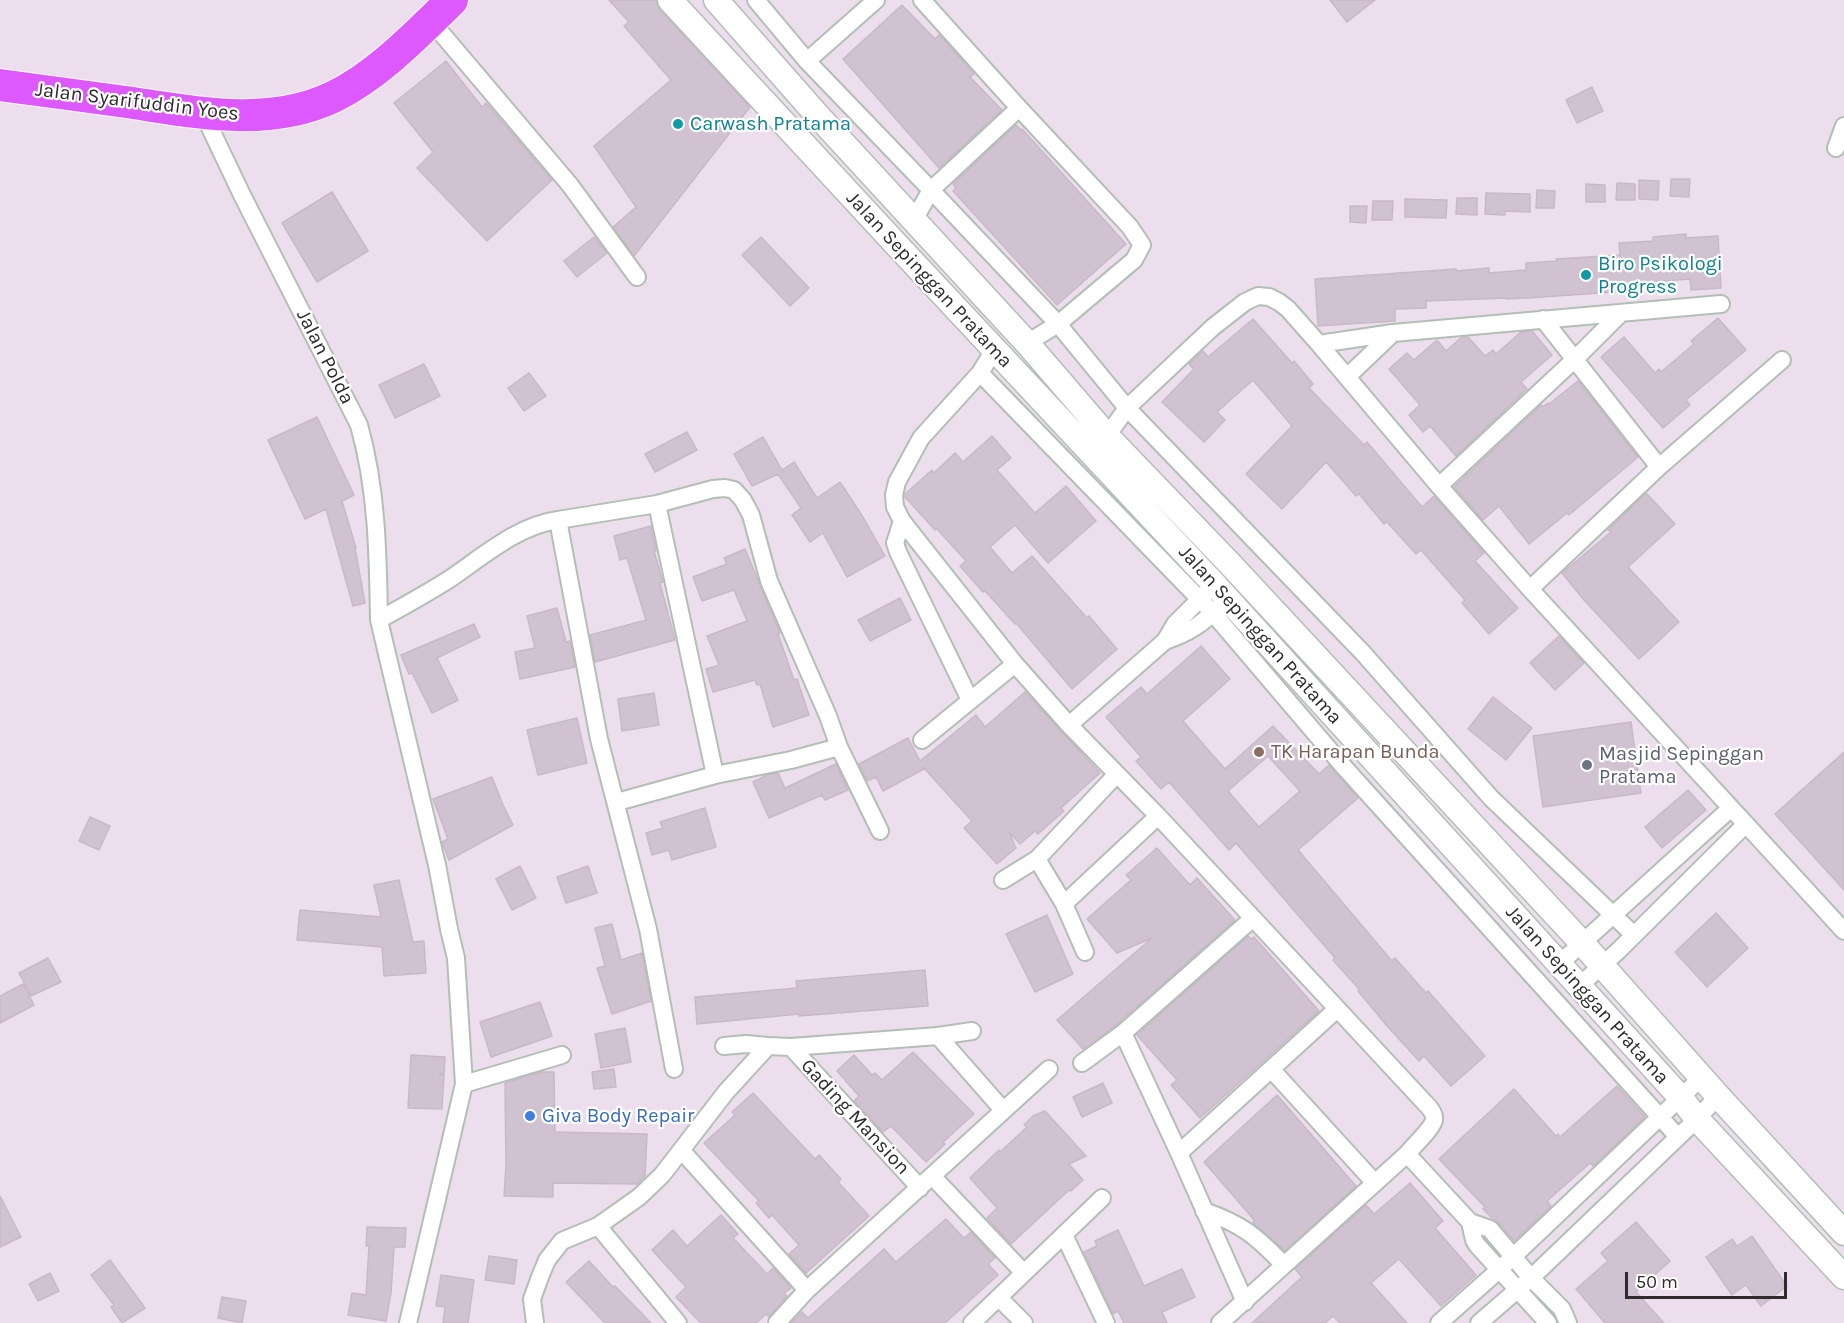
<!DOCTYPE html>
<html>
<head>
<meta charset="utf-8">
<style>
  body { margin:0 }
  #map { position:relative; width:1844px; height:1323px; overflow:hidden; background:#ecdeed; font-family:Karla,sans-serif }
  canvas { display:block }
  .scale { position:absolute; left:1625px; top:1272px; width:162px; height:27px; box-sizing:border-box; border:3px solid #2c2c2c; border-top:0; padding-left:8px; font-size:18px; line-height:21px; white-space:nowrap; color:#2c2c2c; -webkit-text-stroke:4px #fff; paint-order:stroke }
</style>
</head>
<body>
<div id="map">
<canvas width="1844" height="1323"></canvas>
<div class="scale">50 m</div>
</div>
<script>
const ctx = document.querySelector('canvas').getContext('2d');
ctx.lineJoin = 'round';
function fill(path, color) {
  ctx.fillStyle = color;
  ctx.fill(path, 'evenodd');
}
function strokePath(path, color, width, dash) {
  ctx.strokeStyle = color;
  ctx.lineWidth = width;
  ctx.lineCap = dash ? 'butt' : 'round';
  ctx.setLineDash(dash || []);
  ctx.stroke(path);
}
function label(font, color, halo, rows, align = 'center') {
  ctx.font = font + ' Karla,sans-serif';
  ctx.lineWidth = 4.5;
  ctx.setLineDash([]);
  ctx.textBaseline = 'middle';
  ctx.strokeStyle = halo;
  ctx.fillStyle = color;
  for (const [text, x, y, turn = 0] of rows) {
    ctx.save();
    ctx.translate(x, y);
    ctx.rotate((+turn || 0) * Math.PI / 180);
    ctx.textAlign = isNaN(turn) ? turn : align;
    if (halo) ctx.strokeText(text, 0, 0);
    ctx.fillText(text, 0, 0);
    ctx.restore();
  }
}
const building = new Path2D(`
  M 609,0 L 656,0 L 660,10 L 750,107 L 634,256 L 613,227 L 636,207 L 594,146 L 671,80 L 624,26 L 629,22 Z
  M 1330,0 L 1375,0 L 1347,22 Z
  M 902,5 L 935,39 L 939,35 L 942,38 L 974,74 L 970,77 L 1002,110 L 939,168 L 843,59 Z
  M 446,61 L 482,107 L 486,103 L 552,180 L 487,241 L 417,168 L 433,152 L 394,103 Z
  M 1592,87 L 1603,111 L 1577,123 L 1566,100 Z
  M 1016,125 L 1021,130 L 1022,129 L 1126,244 L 1057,305 L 953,191 L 956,188 L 953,184 Z
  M 1671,179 L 1690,179 L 1689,197 L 1670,196 Z
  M 1639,180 L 1659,181 L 1658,200 L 1639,199 Z
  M 1617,183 L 1635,184 L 1635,200 L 1616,200 Z
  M 1586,184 L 1605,185 L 1605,202 L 1586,202 Z
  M 1537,190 L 1555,191 L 1554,208 L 1536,208 Z
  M 332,192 L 368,251 L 317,282 L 282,223 Z
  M 1486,193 L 1530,194 L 1530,212 L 1505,211 L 1505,215 L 1485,214 Z
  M 1457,198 L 1477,198 L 1477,215 L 1456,214 Z
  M 1405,199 L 1447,200 L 1446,218 L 1405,217 Z
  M 1373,201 L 1393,201 L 1392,220 L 1372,220 Z
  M 1350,206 L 1367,206 L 1366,223 L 1350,222 Z
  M 1686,234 L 1686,238 L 1718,236 L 1721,288 L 1691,290 L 1690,279 L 1652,282 L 1652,286 L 1614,288 L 1615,292 L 1528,298 L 1506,299 L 1508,298 L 1426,301 L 1426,308 L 1395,309 L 1395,321 L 1318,326 L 1315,279 L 1456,269 L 1456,271 L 1489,268 L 1489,273 L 1526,270 L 1526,263 L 1557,261 L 1556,259 L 1620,255 L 1619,243 L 1653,241 L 1653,237 Z
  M 594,237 L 607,253 L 577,277 L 564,261 Z
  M 761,237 L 809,288 L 790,306 L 742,255 Z
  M 1718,318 L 1746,350 L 1686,400 L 1690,405 L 1663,428 L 1601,357 L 1624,337 L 1655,373 L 1659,369 L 1661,372 L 1694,344 L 1691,341 Z
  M 1253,319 L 1292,363 L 1294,361 L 1313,384 L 1309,388 L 1364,445 L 1367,442 L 1422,507 L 1434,496 L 1484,553 L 1475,561 L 1518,608 L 1489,634 L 1462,603 L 1465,600 L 1421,550 L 1416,554 L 1387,522 L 1384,524 L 1359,494 L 1356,496 L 1326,462 L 1282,509 L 1246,474 L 1292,426 L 1253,380 L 1217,412 L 1225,420 L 1204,442 L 1162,402 L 1194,369 L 1189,364 L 1203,351 L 1208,357 Z
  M 1532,331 L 1552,355 L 1521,382 L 1527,389 L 1456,456 L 1430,426 L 1423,432 L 1409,415 L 1420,405 L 1389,369 L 1407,353 L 1414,360 L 1437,340 L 1446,351 L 1462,337 L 1468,337 L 1485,356 L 1493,350 L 1496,354 L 1521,332 Z
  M 424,364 L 440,396 L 395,418 L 379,385 Z
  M 529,373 L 546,396 L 524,411 L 508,388 Z
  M 1578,381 L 1638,457 L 1569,515 L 1567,513 L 1529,544 L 1499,506 L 1483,520 L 1454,487 L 1541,405 L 1543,407 L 1548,403 L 1549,404 Z
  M 317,417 L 354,495 L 342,501 L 356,548 L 355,548 L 365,603 L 353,606 L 326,509 L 305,519 L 268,440 Z
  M 687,432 L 697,450 L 655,472 L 645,454 Z
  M 992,436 L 1011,458 L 997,470 L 1035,513 L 1066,486 L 1096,521 L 1048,563 L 1015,525 L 990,547 L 1012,573 L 1032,556 L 1087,618 L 1089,616 L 1117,649 L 1072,689 L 1016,623 L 1015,624 L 985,591 L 983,592 L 960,566 L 966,561 L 937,529 L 935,530 L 905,497 L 905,494 L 932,470 L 934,473 L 955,453 L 963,462 Z
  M 763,437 L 782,470 L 794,462 L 817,498 L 840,482 L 863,517 L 885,556 L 847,577 L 823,533 L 810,542 L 792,515 L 801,508 L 778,474 L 752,486 L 734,454 Z
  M 1646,493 L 1675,524 L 1628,567 L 1679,622 L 1639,659 L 1584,600 L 1562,573 L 1611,532 L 1608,530 Z
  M 651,526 L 656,551 L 654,551 L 663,582 L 660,583 L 675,640 L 595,662 L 590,635 L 646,620 L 627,558 L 620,560 L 614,536 Z
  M 745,549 L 780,633 L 778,634 L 794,680 L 797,679 L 809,715 L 773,727 L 760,684 L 757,685 L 755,680 L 713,692 L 706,669 L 719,665 L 707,636 L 747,621 L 734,590 L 702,601 L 693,577 L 727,564 L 724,558 Z
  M 900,598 L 911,620 L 870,641 L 858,620 Z
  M 557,608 L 566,642 L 570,641 L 575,667 L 520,679 L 515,652 L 535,648 L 527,616 Z
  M 474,624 L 480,637 L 437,658 L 458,700 L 432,713 L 412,673 L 409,674 L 401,655 Z
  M 1559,636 L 1584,663 L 1555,690 L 1530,663 Z
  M 1201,646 L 1230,679 L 1183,721 L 1225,769 L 1273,726 L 1319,774 L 1329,765 L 1358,798 L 1298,850 L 1392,961 L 1395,958 L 1426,993 L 1428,991 L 1485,1056 L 1451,1086 L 1424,1056 L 1419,1061 L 1388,1027 L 1358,991 L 1359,989 L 1333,960 L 1335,958 L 1236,843 L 1229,850 L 1169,782 L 1161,789 L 1136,761 L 1141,757 L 1106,717 L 1141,687 L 1147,694 ZM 1268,756 L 1300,791 L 1259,827 L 1228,791 Z
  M 1025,692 L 1100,773 L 1061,808 L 1064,811 L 1038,834 L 1035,831 L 1020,844 L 1009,832 L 1016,848 L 997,864 L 964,828 L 972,821 L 923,767 L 924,769 L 883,791 L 876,777 L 867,781 L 859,764 L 908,738 L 920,761 L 976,715 L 985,727 Z
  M 654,693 L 659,725 L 622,731 L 618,699 Z
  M 1493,697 L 1532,728 L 1506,760 L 1468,729 Z
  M 577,718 L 587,763 L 538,775 L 527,730 Z
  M 1631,722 L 1641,793 L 1543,807 L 1533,736 Z
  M 1844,752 L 1844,890 L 1775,814 Z
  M 836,764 L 848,790 L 825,800 L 822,795 L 769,818 L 753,782 L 767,775 L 778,773 L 785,788 Z
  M 492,777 L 503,805 L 513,825 L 449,860 L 442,842 L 448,839 L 433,799 Z
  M 1688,790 L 1706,810 L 1662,848 L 1645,827 Z
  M 705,808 L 716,847 L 672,860 L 669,850 L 652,855 L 646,833 L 663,828 L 660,822 Z
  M 90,817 L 110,826 L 99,850 L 79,841 Z
  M 1157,848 L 1190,885 L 1197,878 L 1235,920 L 1116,1025 L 1083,1049 L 1057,1020 L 1152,938 L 1117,953 L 1087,919 L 1131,880 L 1126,875 Z
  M 520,866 L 536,898 L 512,910 L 496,879 Z
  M 588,866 L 597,893 L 566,903 L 557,877 Z
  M 399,880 L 413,942 L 424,941 L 426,973 L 384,976 L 382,947 L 297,940 L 300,910 L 381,917 L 374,885 Z
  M 1716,913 L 1748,948 L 1707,987 L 1675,952 Z
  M 1047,915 L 1073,974 L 1035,992 L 1006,934 Z
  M 612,924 L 621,960 L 642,953 L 651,1001 L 612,1014 L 597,968 L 605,966 L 595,928 Z
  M 1248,936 L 1251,939 L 1254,937 L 1319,1011 L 1200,1118 L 1171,1085 L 1177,1080 L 1137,1035 Z
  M 48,958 L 61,982 L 31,996 L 19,973 Z
  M 925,970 L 928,1006 L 799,1016 L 799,1014 L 697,1024 L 695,997 L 797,988 L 796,981 Z
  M 23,984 L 34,1005 L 0,1023 L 0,996 Z
  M 540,1002 L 552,1036 L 491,1057 L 480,1022 Z
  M 625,1028 L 631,1062 L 601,1068 L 595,1034 Z
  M 913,1052 L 974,1114 L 943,1142 L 945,1144 L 926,1162 L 891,1126 L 883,1132 L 854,1101 L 859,1096 L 837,1071 L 854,1055 L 872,1075 L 875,1073 L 882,1080 Z
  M 411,1055 L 445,1057 L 444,1073 L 439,1075 L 444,1074 L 442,1109 L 408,1108 Z
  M 614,1069 L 616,1087 L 594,1089 L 592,1072 Z
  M 541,1072 L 554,1072 L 555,1132 L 647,1134 L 645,1176 L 637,1184 L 553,1183 L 553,1197 L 504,1196 L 506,1166 L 505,1083 Z
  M 1103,1083 L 1112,1103 L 1082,1117 L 1073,1097 Z
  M 1617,1086 L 1645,1117 L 1593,1166 L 1590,1163 L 1547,1201 L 1551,1206 L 1514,1241 L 1498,1222 L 1492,1218 L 1483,1209 L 1485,1207 L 1439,1159 L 1514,1089 L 1556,1136 L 1558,1134 L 1560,1137 Z
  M 753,1093 L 815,1159 L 819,1155 L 841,1179 L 838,1182 L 869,1216 L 806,1273 L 789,1254 L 799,1245 L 772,1215 L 769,1218 L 756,1203 L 759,1201 L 704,1143 L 735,1115 L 732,1112 Z
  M 1277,1095 L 1356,1186 L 1285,1251 L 1255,1225 L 1253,1222 L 1255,1221 L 1204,1162 Z
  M 1045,1111 L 1086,1156 L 1069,1164 L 1083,1180 L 1071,1191 L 1069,1190 L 1011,1244 L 987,1218 L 997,1208 L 970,1178 L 999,1150 L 1000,1152 L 1027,1127 L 1024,1125 L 1033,1116 Z
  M 1410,1183 L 1443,1221 L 1435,1228 L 1476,1275 L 1441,1306 L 1399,1259 L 1371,1283 L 1407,1323 L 1340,1323 L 1333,1316 L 1325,1323 L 1252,1323 L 1302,1277 L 1295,1269 L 1366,1205 L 1374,1214 Z
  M 0,1196 L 21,1237 L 0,1247 Z
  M 721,1215 L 738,1234 L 733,1238 L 767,1274 L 773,1268 L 791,1288 L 784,1293 L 787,1296 L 769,1317 L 766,1314 L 756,1323 L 701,1323 L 676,1297 L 686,1287 L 652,1250 L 673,1230 L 687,1246 Z
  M 946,1219 L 964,1238 L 971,1232 L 995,1258 L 988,1264 L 998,1275 L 945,1323 L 791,1323 L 802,1312 L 808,1318 L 884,1249 L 896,1262 Z
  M 1636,1222 L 1670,1261 L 1636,1292 L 1664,1323 L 1605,1323 L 1576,1289 L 1608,1261 L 1601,1253 Z
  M 367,1227 L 406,1228 L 405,1247 L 394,1247 L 391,1293 L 386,1321 L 348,1315 L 352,1293 L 366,1295 L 369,1246 L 366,1246 Z
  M 1118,1230 L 1144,1286 L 1182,1269 L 1195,1297 L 1162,1312 L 1167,1323 L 1124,1323 L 1118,1311 L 1113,1314 L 1084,1252 L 1097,1246 L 1095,1241 Z
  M 1752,1236 L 1787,1286 L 1761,1306 L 1746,1285 L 1732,1295 L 1706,1257 L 1732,1239 L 1737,1246 Z
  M 489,1256 L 517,1260 L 514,1284 L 485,1280 Z
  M 110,1260 L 145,1308 L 122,1323 L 111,1307 L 114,1305 L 91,1275 Z
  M 589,1261 L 613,1287 L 615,1286 L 651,1323 L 605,1323 L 566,1282 Z
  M 50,1273 L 59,1291 L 38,1301 L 29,1284 Z
  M 441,1275 L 474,1280 L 468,1323 L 443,1323 L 445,1307 L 436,1306 Z
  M 222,1297 L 246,1301 L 242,1323 L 218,1318 Z`);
const street = new Path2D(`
  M 756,0 L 807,61 L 931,190 L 1058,324 L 1127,408 L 1363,653 L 1491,798 L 1634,935
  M 922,0 L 1019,108 L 1130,227 L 1142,245 L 1134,260 L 1058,324 L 1027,343
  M 431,21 L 570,185 L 637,277
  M 807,61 L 876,0
  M 203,113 L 242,195 L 359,425 C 377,489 378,554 379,620
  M 1836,148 L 1844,126
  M 914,220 L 931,190 L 1019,108
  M 1543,319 L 1659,467
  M 1319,344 L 1439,486 L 1530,589 L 1844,931
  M 994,350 L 980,373 L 921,438 L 897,482 L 894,495 L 895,507 L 902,521 L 1015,664 L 1069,725 L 1158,816 L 1425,1103 C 1429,1107 1435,1113 1434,1120 C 1432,1129 1413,1146 1407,1154 L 1220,1323
  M 980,373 L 1213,613 L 1344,767 L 1678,1137
  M 1347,377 L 1393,333
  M 1107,436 L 1127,408 L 1213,327 L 1245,302 L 1258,296 L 1269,297 L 1279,302 L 1288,309 L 1319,344 L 1393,333 L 1721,304
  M 1439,486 L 1574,360 L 1621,313
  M 657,504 L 715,775
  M 558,520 L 657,504 L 713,489 L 725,488 L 734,490 L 743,500 L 751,515 L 769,581 L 828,716 L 839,747 L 791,760 L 715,775 L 617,802
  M 902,521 L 895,543 L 898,552 L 970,700
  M 1530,589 L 1659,467 L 1782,360
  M 1165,641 C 1189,633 1202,624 1219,607
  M 1069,725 L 1165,641 L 1175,624 L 1208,591
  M 922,740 L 1015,664
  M 839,747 L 880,831
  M 1116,775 L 1037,859 L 1064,904 L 1158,816
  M 1003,880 L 1037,859
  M 1064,904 L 1085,952
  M 1559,964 L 1731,808
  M 1579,986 L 1618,951 L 1746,824
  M 938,1036 L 1003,1110
  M 724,1046 L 746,1044 L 768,1046
  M 791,1047 L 920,1188
  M 1082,1063 L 1123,1033
  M 1271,1069 L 1375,1183
  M 464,1084 L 562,1055
  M 682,1151 L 807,1290
  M 1179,1153 L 1337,1009
  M 1407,1154 L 1470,1222 L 1474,1240 L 1477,1245 L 1548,1323
  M 932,1176 L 1024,1273
  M 1204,1211 C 1242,1224 1256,1236 1284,1265
  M 1470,1222 L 1490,1229 L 1531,1278 L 1562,1309 L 1568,1323
  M 598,1226 L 678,1323
  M 1064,1235 L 1106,1323
  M 999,1298 L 1024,1323
  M 1245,1302 L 1179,1153 L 1123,1033 L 1252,919
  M 408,1323 L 464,1084 L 456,958 L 449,929 L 437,865 L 379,620 C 402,607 426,594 448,580 C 481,558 518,525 558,520 L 599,739 L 648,929 L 674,1069
  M 535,1323 L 532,1299 L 540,1277 L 547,1260 L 562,1241 L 598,1226 L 639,1197 L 662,1175 L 726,1092 L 768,1046 L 791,1047 L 938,1036 L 972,1031
  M 777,1323 L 807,1290 L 1049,1069
  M 972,1323 L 1102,1198
  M 1439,1323 L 1499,1270 L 1702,1077
  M 1479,1323 L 1531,1278 L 1697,1119 L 1718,1096`);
const secondary = new Path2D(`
  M 670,0 L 893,241 L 1215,585 L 1681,1098 L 1697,1119 L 1844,1277
  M 716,0 L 818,116 L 1027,343 L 1107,436 L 1232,566 L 1582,943 L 1718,1096 L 1844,1233`);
const highway = new Path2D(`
  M 0,85 C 42,91 84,96 126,102 C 194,112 268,128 333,97 C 378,75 416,35 452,0`);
const markers = [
  [678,124,6,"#0f9aa8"],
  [1586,275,6,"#0f9aa8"],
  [1259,752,6,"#8d6e63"],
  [1587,765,6,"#6b7280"],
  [530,1116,6,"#3f7fe0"]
];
const streetNames = [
  ["Jalan Syarifuddin Yoes",137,102,7],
  ["Jalan Sepinggan Pratama",929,280,47],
  ["Jalan Polda",325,357,63],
  ["Jalan Sepinggan Pratama",1260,635,48],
  ["Jalan Sepinggan Pratama",1587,995,48],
  ["Gading Mansion",855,1117,47]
];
const cultureNames = [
  ["Carwash Pratama",690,124],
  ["Biro Psikologi",1598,264],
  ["Progress",1598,287]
];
const educationNames = [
  ["TK Harapan Bunda",1271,752]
];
const worshipNames = [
  ["Masjid Sepinggan",1599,754],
  ["Pratama",1599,777]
];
const shopNames = [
  ["Giva Body Repair",542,1116]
];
fill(building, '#d0c2d0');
strokePath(building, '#c9b8c9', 1.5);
strokePath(street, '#b2bfb4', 20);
strokePath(secondary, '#b2bfb4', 27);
strokePath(highway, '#fff', 34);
strokePath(street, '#fff', 16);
strokePath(secondary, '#fff', 24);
strokePath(highway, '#dd59fe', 32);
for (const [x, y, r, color] of markers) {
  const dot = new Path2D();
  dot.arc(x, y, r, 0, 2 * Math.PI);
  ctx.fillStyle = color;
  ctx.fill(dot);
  strokePath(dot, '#fff', 2);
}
label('20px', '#2c2c2c', '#fff', streetNames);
label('20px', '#0d838f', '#fff', cultureNames, 'left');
label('20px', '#785e54', '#fff', educationNames, 'left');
label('20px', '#5b616d', '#fff', worshipNames, 'left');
label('20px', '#366cbe', '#fff', shopNames, 'left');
</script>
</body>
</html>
